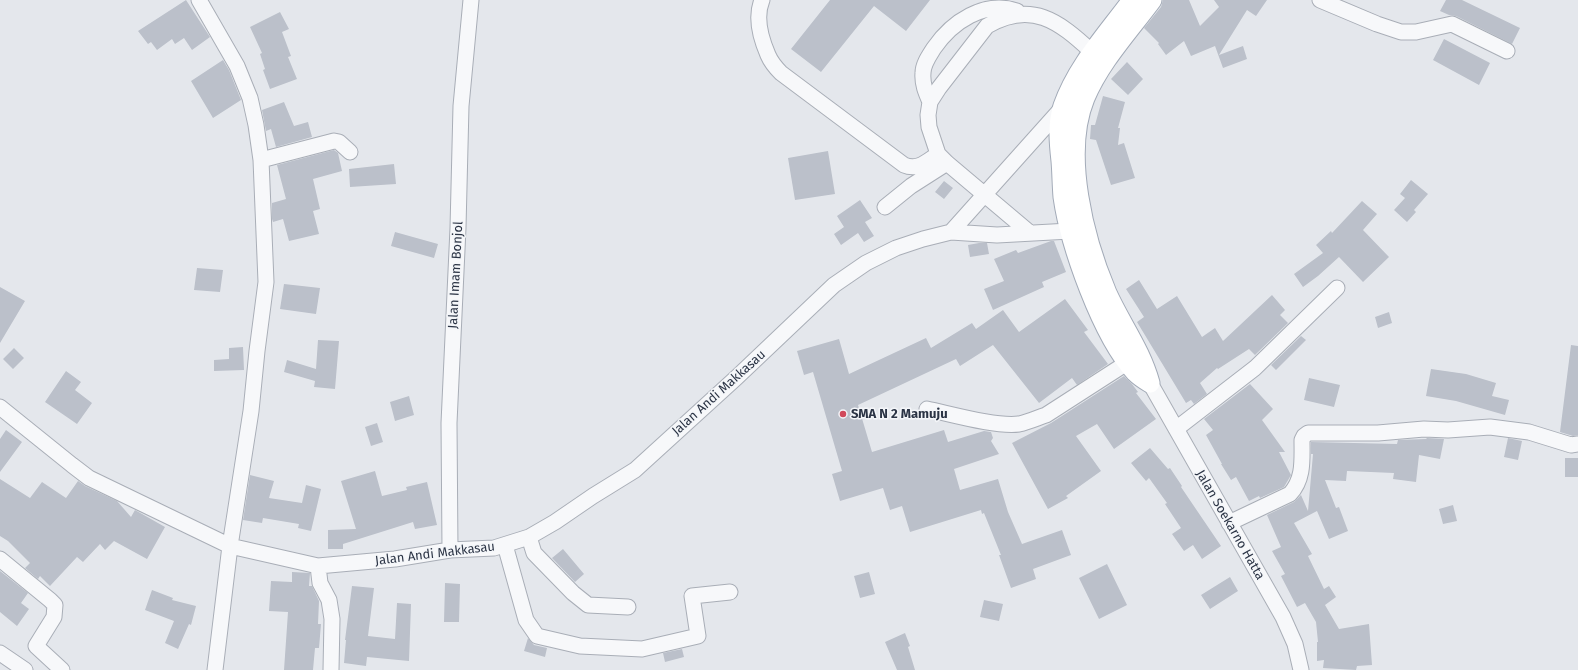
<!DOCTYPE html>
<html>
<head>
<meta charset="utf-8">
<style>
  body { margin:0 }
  canvas { display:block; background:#e4e7ec }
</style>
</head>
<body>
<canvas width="1578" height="670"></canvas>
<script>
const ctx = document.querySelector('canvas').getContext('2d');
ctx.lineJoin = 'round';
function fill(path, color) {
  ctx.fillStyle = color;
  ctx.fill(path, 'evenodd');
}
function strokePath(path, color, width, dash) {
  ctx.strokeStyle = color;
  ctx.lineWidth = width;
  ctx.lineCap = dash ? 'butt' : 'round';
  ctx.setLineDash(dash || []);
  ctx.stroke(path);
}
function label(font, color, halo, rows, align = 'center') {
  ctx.font = font + ' "Fira Sans",sans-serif';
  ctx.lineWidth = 3;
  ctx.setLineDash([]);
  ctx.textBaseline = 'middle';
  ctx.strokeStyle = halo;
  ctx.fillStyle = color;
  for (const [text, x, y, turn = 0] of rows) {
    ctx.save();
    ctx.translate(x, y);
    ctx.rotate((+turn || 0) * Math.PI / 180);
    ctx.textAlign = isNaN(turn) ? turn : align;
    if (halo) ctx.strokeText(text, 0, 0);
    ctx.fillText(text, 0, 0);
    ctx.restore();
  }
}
const building = new Path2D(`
  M 186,0 L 210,37 L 192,50 L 184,38 L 175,44 L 172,39 L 157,50 L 151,42 L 148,44 L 138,31 Z
  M 830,0 L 930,0 L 906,31 L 874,6 L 821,72 L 791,49 Z
  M 1163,0 L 1189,0 L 1200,26 L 1219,7 L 1214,0 L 1267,0 L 1256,16 L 1247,10 L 1219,55 L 1243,46 L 1247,59 L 1223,68 L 1215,46 L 1191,56 L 1184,41 L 1166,55 L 1158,44 L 1159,43 L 1144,28 L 1161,7 Z
  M 1446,0 L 1462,0 L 1520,28 L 1512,44 L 1456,16 L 1449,15 L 1440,11 Z
  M 280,12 L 289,29 L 282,32 L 291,56 L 288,57 L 297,79 L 270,89 L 263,70 L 265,69 L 260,54 L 262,53 L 250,27 Z
  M 1444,39 L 1490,63 L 1479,85 L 1433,60 Z
  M 223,60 L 229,70 L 241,100 L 213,118 L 191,81 Z
  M 1127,62 L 1143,79 L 1128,95 L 1111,79 Z
  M 1103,96 L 1125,102 L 1118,128 L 1120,128 L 1118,145 L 1124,143 L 1135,178 L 1111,185 L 1096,140 L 1090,139 L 1091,125 L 1095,125 Z
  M 284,102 L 294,126 L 308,122 L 312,137 L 276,147 L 271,129 L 266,131 L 262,110 Z
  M 334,150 L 338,153 L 342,171 L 313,179 L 320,209 L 313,211 L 319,234 L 289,241 L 283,219 L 273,222 L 272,219 L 272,203 L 286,199 L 277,165 Z
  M 828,151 L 835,194 L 795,200 L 788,158 Z
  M 394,164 L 396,184 L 350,187 L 349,169 Z
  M 1411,180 L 1428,194 L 1414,210 L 1416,212 L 1407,222 L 1394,210 L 1405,198 L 1400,194 Z
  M 944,181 L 953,188 L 944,199 L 935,192 Z
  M 860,200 L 872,218 L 865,222 L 874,236 L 864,242 L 858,233 L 841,245 L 834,234 L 844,227 L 837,216 Z
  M 1362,201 L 1377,214 L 1363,230 L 1389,257 L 1363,282 L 1339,257 L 1318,276 L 1303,287 L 1294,274 L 1323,253 L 1316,245 L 1331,231 L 1332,233 Z
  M 395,232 L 438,244 L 434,258 L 391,246 Z
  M 1051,241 L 1054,241 L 1066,272 L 1042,282 L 1044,287 L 993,310 L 984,289 L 1004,281 L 994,259 L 1016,250 L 1018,253 Z
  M 979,243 L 987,243 L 989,254 L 970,257 L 968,245 Z
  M 197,268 L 223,270 L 220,292 L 194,290 Z
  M 1139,280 L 1157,309 L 1177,296 L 1202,337 L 1215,328 L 1223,341 L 1272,295 L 1285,310 L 1280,315 L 1288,323 L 1255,355 L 1249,349 L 1218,369 L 1217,368 L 1200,383 L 1207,394 L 1194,404 L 1191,400 L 1186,403 L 1137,322 L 1144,317 L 1126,289 Z
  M 284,284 L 320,288 L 316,314 L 280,309 Z
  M 0,287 L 25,301 L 0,343 Z
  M 1065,299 L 1088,330 L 1084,332 L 1108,364 L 1077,385 L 1072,378 L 1039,403 L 993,345 L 960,366 L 956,359 L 858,405 L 872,452 L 944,430 L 948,442 L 984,431 L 991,432 L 993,438 L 991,441 L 999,454 L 954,469 L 960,490 L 998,479 L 1008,512 L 1022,544 L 1062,530 L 1071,555 L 1033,569 L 1036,579 L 1011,588 L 999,555 L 1001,555 L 984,513 L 982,514 L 981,510 L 910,532 L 902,506 L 890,510 L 883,488 L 840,501 L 832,474 L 842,471 L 813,372 L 804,375 L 797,351 L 839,339 L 849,374 L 926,338 L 931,348 L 972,323 L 976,329 L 1003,310 L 1019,332 Z
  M 1389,312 L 1392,323 L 1378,328 L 1375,317 Z
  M 1301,336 L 1306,340 L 1276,370 L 1271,365 Z
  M 318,340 L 339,341 L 335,389 L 314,387 L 315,381 L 284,372 L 287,360 L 316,369 Z
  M 1571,345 L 1578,346 L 1578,435 L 1573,436 L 1560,432 Z
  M 243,347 L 244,370 L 214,371 L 214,360 L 229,359 L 229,348 Z
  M 14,348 L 24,358 L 13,369 L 3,359 Z
  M 1431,369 L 1466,374 L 1496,383 L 1492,396 L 1509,400 L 1505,415 L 1456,401 L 1426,396 Z
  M 66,371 L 81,382 L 75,390 L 92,403 L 77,424 L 45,402 Z
  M 1124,376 L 1132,384 L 1138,392 L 1136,393 L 1156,419 L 1114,449 L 1097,424 L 1076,436 L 1101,471 L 1066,496 L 1068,498 L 1048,509 L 1012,443 L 1051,423 Z
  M 1309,378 L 1340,385 L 1334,407 L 1304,400 Z
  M 1250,384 L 1273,409 L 1262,420 L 1285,452 L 1279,452 L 1291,475 L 1284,487 L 1260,498 L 1259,496 L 1249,501 L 1236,477 L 1231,480 L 1221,464 L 1222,464 L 1206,435 L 1213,430 L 1204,419 Z
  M 409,396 L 414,415 L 395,421 L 390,402 Z
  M 377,423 L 383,442 L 371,446 L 365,427 Z
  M 6,430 L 22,442 L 0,472 L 0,439 Z
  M 1427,438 L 1444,439 L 1440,459 L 1419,455 L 1416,482 L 1393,479 L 1394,473 L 1347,471 L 1346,481 L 1325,480 L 1336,508 L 1339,507 L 1348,531 L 1329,539 L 1317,511 L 1294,523 L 1312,554 L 1308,556 L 1324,589 L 1329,586 L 1336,597 L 1325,605 L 1339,629 L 1369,624 L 1372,665 L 1357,666 L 1356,670 L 1323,668 L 1324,660 L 1317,661 L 1317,642 L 1318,642 L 1316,622 L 1305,603 L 1297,607 L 1281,576 L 1285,574 L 1272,551 L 1281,547 L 1267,515 L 1294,502 L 1301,495 L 1308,511 L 1313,454 L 1311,454 L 1311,442 L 1397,444 L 1398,440 L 1426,439 Z
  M 1508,438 L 1522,441 L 1518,460 L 1504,457 Z
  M 1150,448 L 1168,469 L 1170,468 L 1182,486 L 1181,487 L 1221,546 L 1202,559 L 1193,545 L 1184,551 L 1172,534 L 1181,528 L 1165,504 L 1167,503 L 1149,478 L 1146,481 L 1131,463 Z
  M 1565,458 L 1578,458 L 1578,477 L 1565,477 Z
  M 375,471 L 382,496 L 407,490 L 406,487 L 427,482 L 437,525 L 415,529 L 413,522 L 343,544 L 343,549 L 328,549 L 328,530 L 356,529 L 341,481 Z
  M 250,475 L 274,481 L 269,498 L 302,503 L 306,485 L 321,489 L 311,531 L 298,528 L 299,524 L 263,518 L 262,523 L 243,520 Z
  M 0,479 L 30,498 L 42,482 L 66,498 L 78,481 L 85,486 L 117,501 L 131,517 L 135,510 L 165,527 L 147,559 L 114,541 L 105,550 L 100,544 L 83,562 L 77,557 L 50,586 L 40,576 L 38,579 L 25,568 L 30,563 L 8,541 L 0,536 Z
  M 1453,505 L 1457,521 L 1443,524 L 1439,509 Z
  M 563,549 L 584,574 L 575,582 L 552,558 Z
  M 1107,564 L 1127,605 L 1099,619 L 1079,578 Z
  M 0,571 L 28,593 L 21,603 L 29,609 L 17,626 L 0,612 Z
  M 292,572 L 310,573 L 309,586 L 312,586 L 319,601 L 318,624 L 321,624 L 319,648 L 315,648 L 313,670 L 284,670 L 288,612 L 269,611 L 271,581 L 292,582 Z
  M 869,572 L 875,594 L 860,598 L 854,576 Z
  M 1230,577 L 1238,591 L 1210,609 L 1201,595 Z
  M 445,583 L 460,584 L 459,622 L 444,622 Z
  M 352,586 L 374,588 L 368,636 L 395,639 L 397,603 L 411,604 L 409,661 L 367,657 L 366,666 L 344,663 L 346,640 L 345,640 Z
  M 152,590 L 173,598 L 172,600 L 196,606 L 191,625 L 189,624 L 178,649 L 165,643 L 174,621 L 145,610 Z
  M 984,600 L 1003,604 L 999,621 L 980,617 Z
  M 905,633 L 910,646 L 908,647 L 915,670 L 897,670 L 885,642 Z
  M 528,638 L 534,645 L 547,648 L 545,657 L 524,651 Z
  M 682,649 L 684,657 L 665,662 L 663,653 Z`);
const minor = new Path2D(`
  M 199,0 L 237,66 L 250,98 L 256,125 L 261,160 L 266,282 L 257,351 L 251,411 L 230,546 L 215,670
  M 762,0 C 755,17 761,39 768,55 C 771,62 776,68 781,73 L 904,165 C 918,171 927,161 938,154
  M 1320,0 L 1377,24 L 1401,32 L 1416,32 L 1452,24 L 1507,51
  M 930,102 C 926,93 922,84 923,73 C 923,64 929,56 934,48 C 952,22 984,0 1017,11
  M 261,160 L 334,141 L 339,142 L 350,152
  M 885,207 L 911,186 L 947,163
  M 951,232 L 1062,108
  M 1030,233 L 947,163 L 938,154 L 929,127 L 928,115 L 930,102 L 939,88 L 987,26 C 1031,0 1059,21 1092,52
  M 1150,383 L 1283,617 L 1295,644 L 1301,670
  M 0,407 L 72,465 L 89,478 L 230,546 L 318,566 L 395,559 L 450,550 L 494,548 L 529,537 L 555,522 L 593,496 L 635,470 L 736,378 L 834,285 L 866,263 L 896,248 L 923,239 L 951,232 L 997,235 L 1070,231 L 1080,232
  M 927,409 C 951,414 996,427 1019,424 C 1028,422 1037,418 1046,415 L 1136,357
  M 1176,429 L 1255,368 L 1337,288
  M 1229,523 L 1290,494 C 1304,479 1302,460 1302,440 L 1304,436 L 1308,433 L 1378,433 L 1424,429 L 1448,430 L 1490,427 L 1529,432 L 1571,445 L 1578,444
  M 529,537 L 534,553 L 573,593 L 588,605 L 628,607
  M 505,545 L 526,620 L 537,636 L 580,646 L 642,649 L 698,636 L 692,596 L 730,592
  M 450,550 L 449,423 L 458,228 L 461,106 L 471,0
  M 0,559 L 50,600 L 55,605 L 54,617 L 36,646 L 62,670
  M 318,566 L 320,583 L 329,600 L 332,619 L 331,670
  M 0,653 L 25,670`);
const major = new Path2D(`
  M 1132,0 C 1107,34 1077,66 1063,106 C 1057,123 1059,143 1061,161 C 1062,173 1062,185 1063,197 C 1070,246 1102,336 1135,372 C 1139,376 1145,380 1150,383
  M 1150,383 C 1141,350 1121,324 1107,293 C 1084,239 1062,154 1085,98 C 1100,62 1129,31 1152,0`);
const markers = [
  [843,414,4,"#d1495b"]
];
const streetNames = [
  ["Jalan Imam Bonjol",456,275,-87],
  ["Jalan Andi Makkasau",719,393,-42],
  ["Jalan Soekarno Hatta",1230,525,60],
  ["Jalan Andi Makkasau",435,554,-7]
];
const poiNames = [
  ["SMA N 2 Mamuju",851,414]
];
fill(building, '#bbc0ca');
strokePath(minor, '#a9aeb7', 17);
strokePath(major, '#a3abb8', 21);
strokePath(minor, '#f7f8fa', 15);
strokePath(major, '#fff', 19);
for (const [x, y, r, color] of markers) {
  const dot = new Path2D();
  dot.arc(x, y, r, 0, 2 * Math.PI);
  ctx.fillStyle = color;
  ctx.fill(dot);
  strokePath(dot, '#f4f6f9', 1.5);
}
label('13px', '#2b3445', '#f4f6f9', streetNames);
label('bold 13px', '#2b3445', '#f4f6f9', poiNames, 'left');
</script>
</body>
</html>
